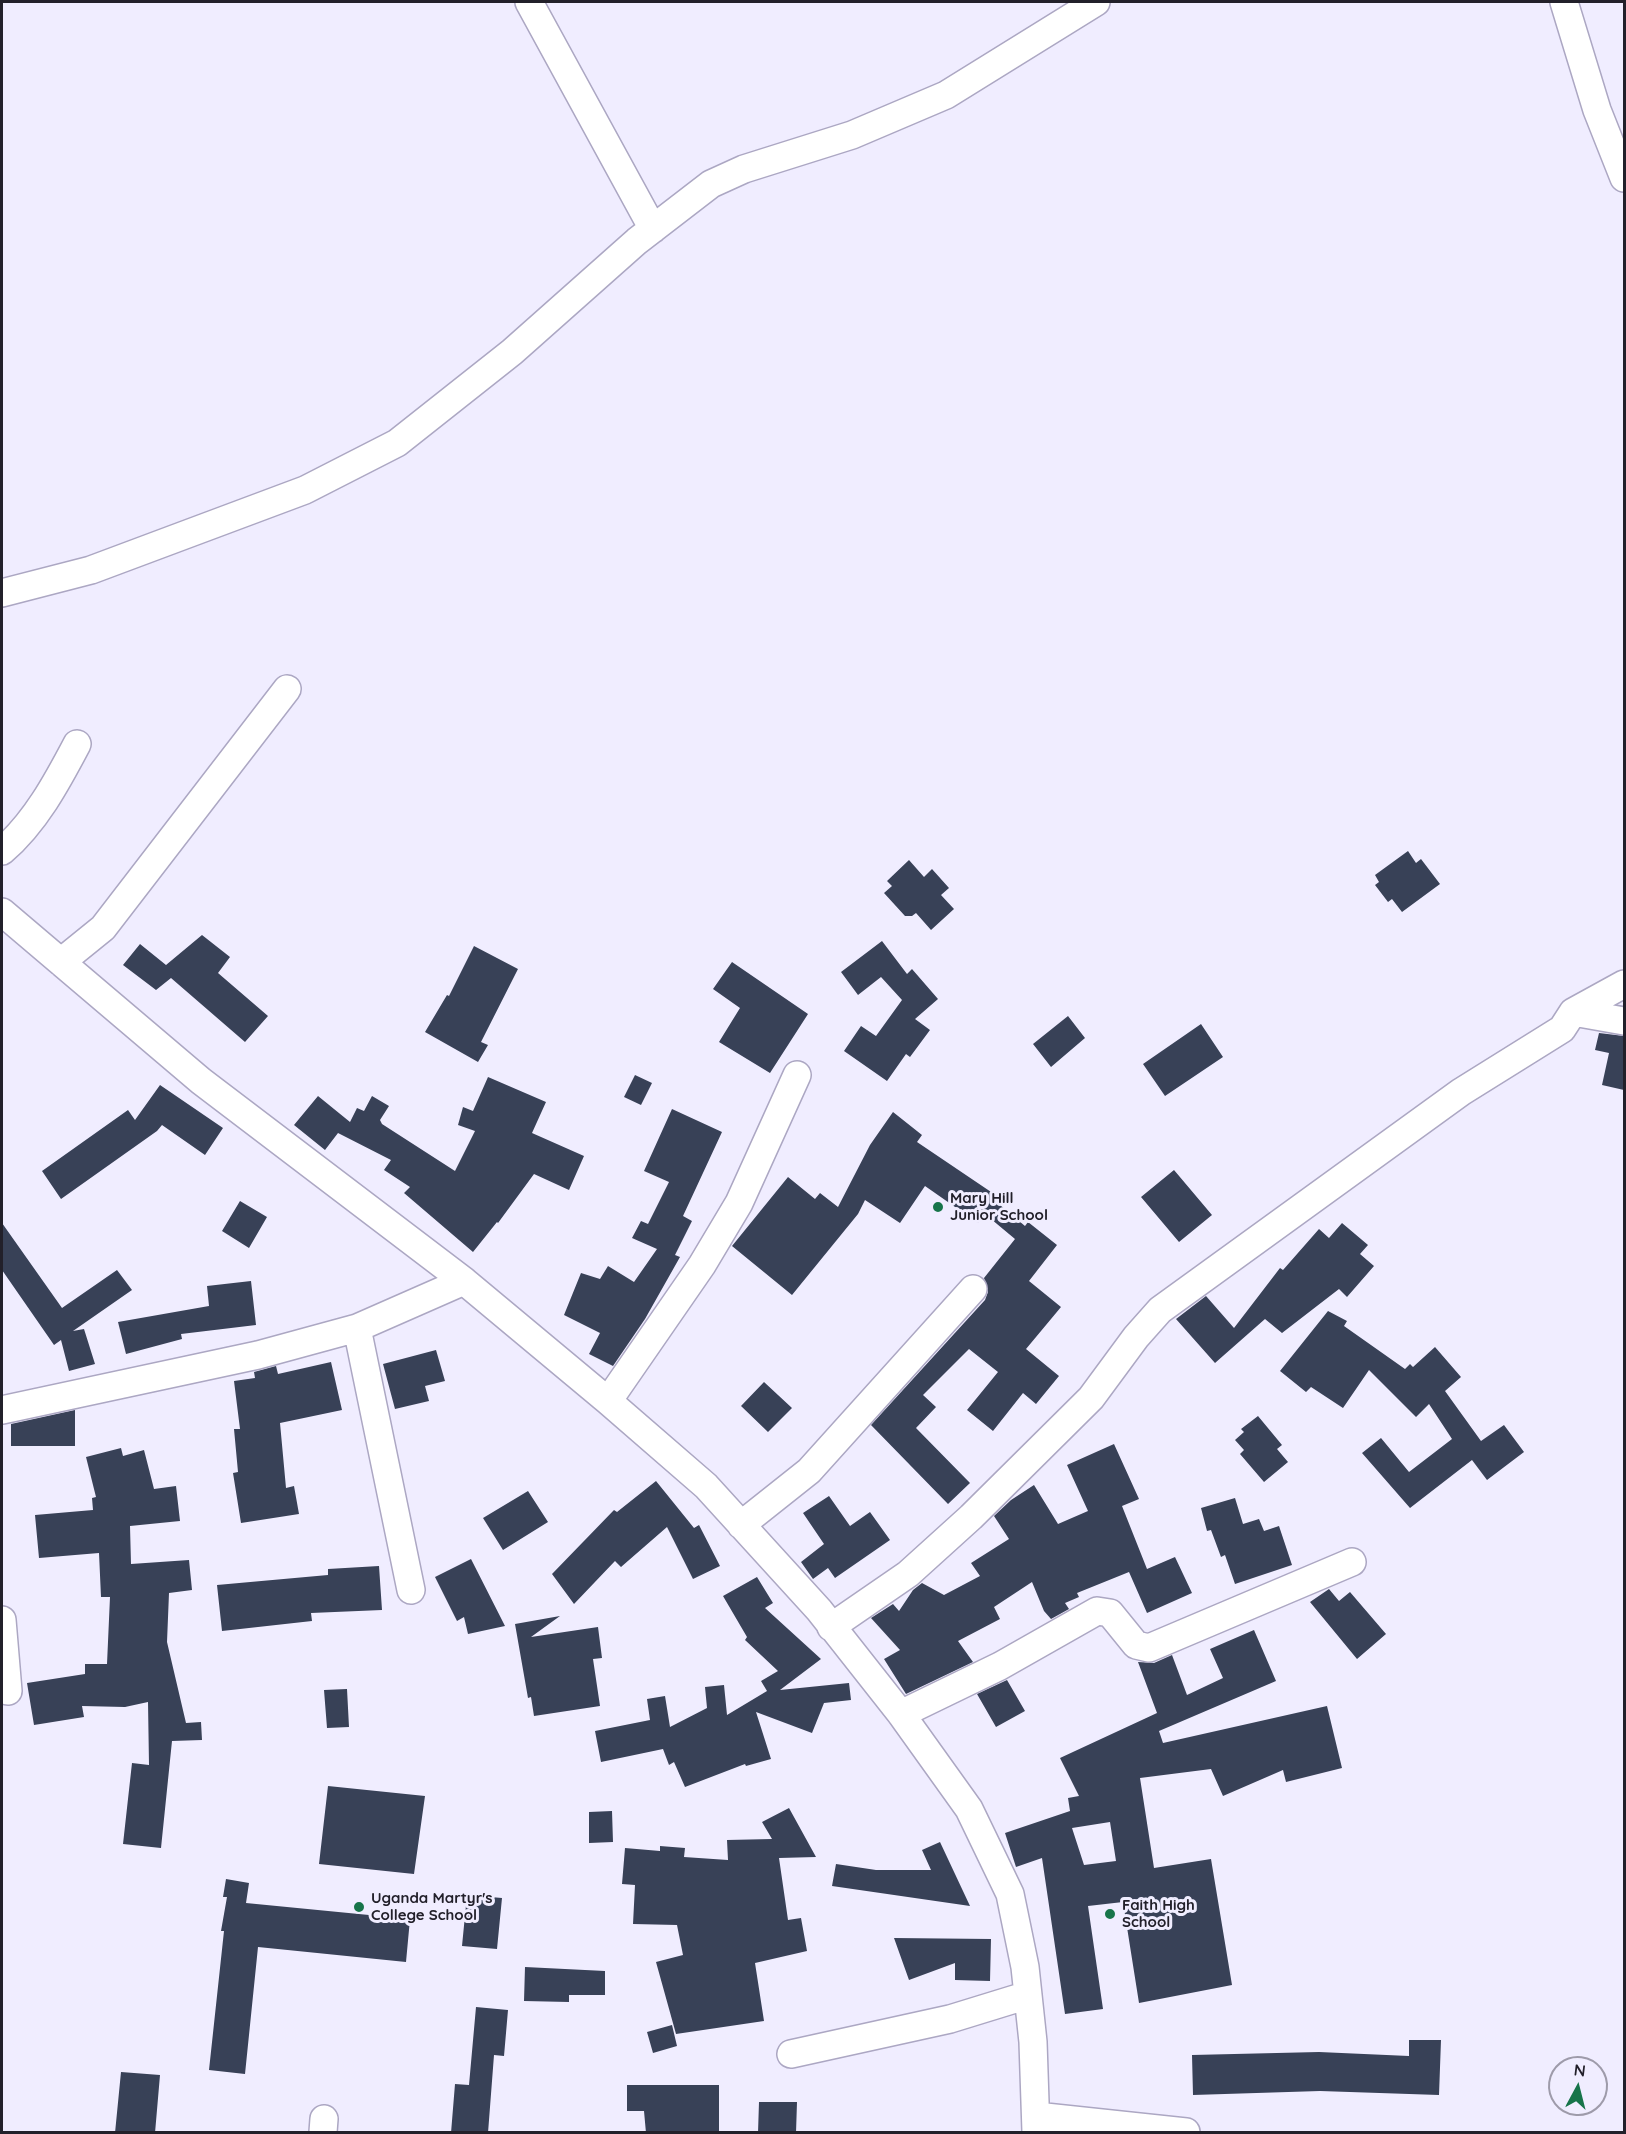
<!DOCTYPE html>
<html>
<head>
<meta charset="utf-8">
<style>
  body { margin:0 }
  #map { position:relative; width:1626px; height:2134px; overflow:hidden; background:#f0edff; font-family:Quicksand,sans-serif }
  canvas { display:block }
  .frame { position:absolute; inset:0; border:3px solid #22202a; pointer-events:none }
  .north { position:absolute; left:1548px; top:2056px; width:60px; height:60px; box-sizing:border-box; background:#f0edff; border:2px solid #9e9baa; border-radius:50%; rotate:7deg; font-size:16px; font-weight:700; line-height:24px; text-align:center; color:#22202a }
  .north::after { content:''; display:block; margin:auto; width:21px; height:27px; background:#17744a; clip-path:polygon(50% 0,100% 100%,50% 72%,0 100%) }
</style>
</head>
<body>
<div id="map">
<canvas width="1626" height="2134"></canvas>
<div class="frame"></div>
<div class="north">N</div>
</div>
<script>
const ctx = document.querySelector('canvas').getContext('2d');
ctx.lineJoin = 'round';
function fill(path, color) {
  ctx.fillStyle = color;
  ctx.fill(path, 'evenodd');
}
function strokePath(path, color, width, dash) {
  ctx.strokeStyle = color;
  ctx.lineWidth = width;
  ctx.lineCap = dash ? 'butt' : 'round';
  ctx.setLineDash(dash || []);
  ctx.stroke(path);
}
function label(font, color, halo, rows, align = 'center') {
  ctx.font = font + ' Quicksand,sans-serif';
  ctx.lineWidth = 6;
  ctx.setLineDash([]);
  ctx.textBaseline = 'middle';
  ctx.strokeStyle = halo;
  ctx.fillStyle = color;
  for (const [text, x, y, turn = 0] of rows) {
    ctx.save();
    ctx.translate(x, y);
    ctx.rotate((+turn || 0) * Math.PI / 180);
    ctx.textAlign = isNaN(turn) ? turn : align;
    if (halo) ctx.strokeText(text, 0, 0);
    ctx.fillText(text, 0, 0);
    ctx.restore();
  }
}
const building = new Path2D(`
  M 1408,851 L 1416,863 L 1421,859 L 1440,884 L 1402,912 L 1392,899 L 1388,902 L 1375,885 L 1379,882 L 1375,875 Z
  M 909,860 L 924,877 L 932,869 L 949,888 L 941,895 L 954,909 L 931,930 L 916,913 L 912,916 L 905,916 L 884,893 L 892,886 L 887,881 Z
  M 202,935 L 230,957 L 218,973 L 268,1016 L 245,1042 L 171,978 L 156,990 L 123,965 L 140,944 L 166,965 Z
  M 882,941 L 907,974 L 912,969 L 938,999 L 915,1019 L 930,1030 L 910,1057 L 906,1054 L 887,1081 L 844,1051 L 861,1026 L 876,1036 L 902,1000 L 881,977 L 858,995 L 841,972 Z
  M 474,946 L 518,969 L 481,1042 L 488,1045 L 478,1062 L 425,1032 L 447,995 L 449,996 Z
  M 732,962 L 808,1014 L 770,1073 L 719,1042 L 740,1008 L 713,989 Z
  M 1068,1016 L 1085,1038 L 1051,1067 L 1033,1044 Z
  M 1201,1024 L 1223,1057 L 1165,1096 L 1143,1064 Z
  M 1599,1033 L 1624,1036 L 1624,1090 L 1602,1085 L 1609,1053 L 1595,1050 Z
  M 635,1075 L 652,1083 L 641,1105 L 624,1097 Z
  M 488,1077 L 546,1102 L 532,1133 L 584,1156 L 569,1190 L 534,1174 L 498,1223 L 497,1222 L 473,1252 L 404,1193 L 410,1187 L 384,1170 L 391,1160 L 338,1133 L 325,1150 L 294,1125 L 318,1096 L 350,1122 L 357,1108 L 364,1111 L 372,1096 L 389,1106 L 380,1120 L 382,1124 L 455,1171 L 475,1131 L 458,1125 L 463,1107 L 473,1111 Z
  M 160,1085 L 223,1128 L 205,1155 L 162,1125 L 157,1131 L 61,1199 L 42,1171 L 128,1110 L 135,1120 Z
  M 672,1109 L 722,1132 L 683,1216 L 692,1221 L 675,1255 L 680,1257 L 645,1319 L 613,1366 L 589,1354 L 600,1333 L 564,1315 L 581,1273 L 600,1279 L 608,1266 L 634,1282 L 657,1249 L 632,1238 L 641,1221 L 648,1224 L 669,1182 L 644,1171 Z
  M 893,1112 L 922,1135 L 917,1142 L 997,1196 L 994,1200 L 1025,1226 L 1028,1222 L 1057,1245 L 1029,1281 L 1061,1307 L 1026,1349 L 1059,1376 L 1036,1404 L 1023,1393 L 993,1431 L 967,1410 L 998,1372 L 969,1349 L 923,1395 L 936,1407 L 916,1428 L 970,1483 L 948,1504 L 871,1425 L 985,1300 L 988,1292 L 984,1278 L 1015,1239 L 985,1214 L 978,1223 L 925,1186 L 900,1223 L 865,1200 L 858,1214 L 792,1295 L 732,1246 L 788,1177 L 815,1199 L 820,1193 L 838,1207 L 870,1145 Z
  M 1174,1170 L 1212,1215 L 1179,1242 L 1141,1197 Z
  M 240,1201 L 267,1217 L 249,1248 L 222,1231 Z
  M 2,1223 L 62,1308 L 117,1270 L 132,1290 L 73,1331 L 84,1329 L 95,1364 L 69,1371 L 61,1340 L 54,1345 L 2,1270 Z
  M 1342,1223 L 1368,1245 L 1360,1254 L 1374,1266 L 1347,1297 L 1339,1289 L 1282,1333 L 1265,1319 L 1215,1363 L 1176,1319 L 1206,1296 L 1234,1328 L 1280,1268 L 1283,1270 L 1319,1229 L 1329,1238 Z
  M 251,1281 L 256,1325 L 181,1334 L 182,1339 L 126,1354 L 118,1322 L 209,1306 L 207,1286 Z
  M 1328,1311 L 1347,1321 L 1344,1326 L 1405,1369 L 1410,1364 L 1413,1367 L 1435,1347 L 1461,1377 L 1445,1391 L 1481,1441 L 1504,1425 L 1524,1452 L 1487,1480 L 1472,1460 L 1410,1508 L 1362,1453 L 1381,1438 L 1409,1472 L 1452,1439 L 1429,1404 L 1416,1417 L 1369,1370 L 1343,1408 L 1311,1387 L 1306,1392 L 1280,1371 Z
  M 436,1350 L 445,1381 L 425,1386 L 429,1401 L 395,1409 L 383,1364 Z
  M 331,1362 L 342,1410 L 280,1423 L 286,1488 L 294,1486 L 299,1514 L 241,1523 L 233,1473 L 238,1472 L 234,1429 L 240,1429 L 234,1381 L 255,1378 L 254,1372 L 276,1366 L 278,1374 Z
  M 764,1382 L 792,1408 L 768,1432 L 741,1406 Z
  M 75,1410 L 75,1446 L 11,1446 L 11,1424 Z
  M 1258,1416 L 1282,1445 L 1277,1449 L 1288,1462 L 1264,1482 L 1240,1454 L 1244,1450 L 1235,1440 L 1244,1432 L 1241,1429 Z
  M 1114,1444 L 1139,1499 L 1122,1506 L 1147,1569 L 1175,1557 L 1192,1593 L 1147,1613 L 1129,1572 L 1077,1593 L 1079,1597 L 1065,1603 L 1069,1609 L 1051,1619 L 1044,1611 L 1032,1582 L 994,1607 L 1000,1619 L 958,1641 L 973,1662 L 906,1694 L 884,1659 L 900,1650 L 871,1618 L 893,1604 L 899,1611 L 913,1590 L 922,1583 L 944,1595 L 980,1576 L 971,1563 L 1009,1539 L 994,1516 L 1011,1500 L 1034,1485 L 1058,1524 L 1088,1511 L 1067,1465 Z
  M 121,1448 L 123,1456 L 144,1450 L 154,1489 L 176,1486 L 180,1521 L 130,1526 L 131,1564 L 189,1560 L 192,1590 L 169,1593 L 167,1642 L 186,1723 L 201,1722 L 202,1740 L 172,1741 L 161,1848 L 123,1844 L 132,1763 L 149,1765 L 148,1702 L 125,1707 L 82,1706 L 84,1717 L 34,1725 L 27,1683 L 85,1674 L 85,1664 L 107,1664 L 110,1597 L 101,1597 L 99,1553 L 39,1558 L 35,1515 L 93,1510 L 92,1498 L 96,1497 L 86,1457 Z
  M 656,1481 L 694,1528 L 699,1525 L 720,1566 L 693,1579 L 667,1527 L 621,1567 L 615,1561 L 574,1604 L 552,1574 L 614,1510 L 617,1512 Z
  M 528,1491 L 548,1522 L 503,1550 L 483,1518 Z
  M 829,1496 L 850,1526 L 870,1512 L 890,1540 L 835,1578 L 828,1568 L 813,1579 L 801,1562 L 824,1544 L 803,1513 Z
  M 1235,1498 L 1243,1524 L 1259,1519 L 1264,1531 L 1279,1526 L 1292,1565 L 1235,1584 L 1225,1555 L 1221,1557 L 1211,1530 L 1207,1531 L 1201,1508 Z
  M 471,1559 L 505,1626 L 468,1634 L 464,1617 L 457,1621 L 435,1577 Z
  M 379,1566 L 382,1610 L 311,1613 L 312,1621 L 222,1631 L 217,1585 L 328,1575 L 328,1569 Z
  M 757,1577 L 773,1603 L 765,1608 L 821,1659 L 780,1690 L 849,1683 L 851,1700 L 824,1703 L 812,1733 L 756,1712 L 771,1759 L 746,1766 L 745,1764 L 685,1787 L 674,1762 L 669,1765 L 663,1749 L 601,1762 L 595,1731 L 650,1720 L 647,1699 L 665,1696 L 670,1727 L 707,1708 L 705,1687 L 724,1685 L 727,1715 L 767,1691 L 761,1681 L 778,1671 L 745,1640 L 747,1637 L 723,1596 Z
  M 1329,1589 L 1339,1601 L 1350,1592 L 1386,1634 L 1357,1659 L 1310,1602 Z
  M 560,1616 L 531,1637 L 598,1627 L 602,1658 L 593,1659 L 600,1706 L 534,1716 L 531,1697 L 528,1698 L 515,1624 Z
  M 1254,1630 L 1276,1681 L 1159,1731 L 1163,1743 L 1327,1706 L 1342,1768 L 1286,1782 L 1283,1770 L 1223,1796 L 1211,1769 L 1140,1778 L 1154,1868 L 1211,1859 L 1232,1985 L 1139,2003 L 1123,1902 L 1088,1906 L 1103,2009 L 1065,2014 L 1042,1858 L 1016,1867 L 1005,1833 L 1070,1811 L 1068,1798 L 1079,1796 L 1060,1758 L 1157,1713 L 1138,1662 L 1154,1663 L 1172,1655 L 1187,1695 L 1223,1678 L 1210,1649 ZM 1110,1822 L 1116,1861 L 1084,1865 L 1072,1828 Z
  M 1007,1680 L 1025,1711 L 996,1727 L 977,1694 Z
  M 347,1689 L 349,1727 L 327,1728 L 324,1690 Z
  M 328,1786 L 425,1796 L 414,1874 L 319,1864 Z
  M 789,1808 L 816,1857 L 779,1858 L 788,1920 L 801,1918 L 807,1951 L 755,1963 L 764,2021 L 676,2034 L 656,1962 L 683,1955 L 677,1925 L 633,1924 L 635,1885 L 622,1884 L 625,1848 L 660,1851 L 660,1846 L 685,1848 L 684,1857 L 728,1860 L 727,1840 L 772,1839 L 762,1822 Z
  M 612,1811 L 613,1842 L 589,1843 L 589,1812 Z
  M 940,1842 L 970,1906 L 832,1886 L 836,1864 L 876,1870 L 931,1870 L 922,1850 Z
  M 226,1879 L 249,1883 L 246,1903 L 410,1919 L 406,1962 L 258,1947 L 245,2074 L 209,2070 L 224,1931 L 221,1931 L 227,1897 L 223,1897 Z
  M 467,1895 L 502,1898 L 497,1949 L 462,1946 Z
  M 894,1938 L 991,1939 L 990,1981 L 955,1980 L 955,1963 L 909,1980 Z
  M 525,1967 L 605,1971 L 605,1995 L 569,1995 L 569,2002 L 524,2001 Z
  M 476,2007 L 508,2010 L 504,2056 L 494,2055 L 488,2133 L 451,2133 L 455,2084 L 469,2085 Z
  M 672,2025 L 677,2046 L 653,2053 L 647,2032 Z
  M 1409,2040 L 1441,2040 L 1439,2095 L 1320,2091 L 1193,2095 L 1192,2055 L 1319,2052 L 1409,2056 Z
  M 121,2072 L 160,2075 L 155,2133 L 115,2133 Z
  M 627,2085 L 719,2085 L 719,2133 L 646,2133 L 644,2111 L 627,2111 Z
  M 759,2102 L 797,2102 L 796,2133 L 758,2133 Z`);
const minor = new Path2D(`
  M 529,2 L 653,229
  M 1564,2 L 1597,110 L 1624,178
  M 2,593 L 91,570 L 305,490 L 397,443 L 512,352 L 637,241 L 711,184 L 744,169 L 852,135 L 946,95 L 1096,2
  M 2,851 C 35,823 57,782 77,744
  M 2,912 L 201,1081 L 464,1281 L 608,1401 L 706,1486 L 819,1610 L 901,1714 L 969,1809 L 1010,1894 L 1025,1967 L 1033,2042 L 1036,2132
  M 61,962 L 103,928 L 287,689
  M 1573,1012 L 1624,1021
  M 357,1328 L 411,1590
  M 608,1401 L 702,1265 L 739,1203 L 797,1075
  M 2,1410 L 258,1355 L 357,1328 L 464,1281
  M 741,1525 L 809,1471 L 973,1289
  M 2,1620 L 8,1691
  M 831,1627 L 908,1574 L 971,1517 L 1091,1398 L 1136,1337 L 1160,1310 L 1461,1092 L 1562,1029 L 1573,1012 L 1624,984
  M 901,1714 L 1000,1666 L 1097,1611 L 1110,1613 L 1136,1645 L 1149,1648 L 1352,1562
  M 791,2054 L 950,2019 L 1028,1995
  M 1036,2116 L 1186,2132
  M 323,2132 L 324,2119`);
const markers = [
  [938,1207,6,"#17744a"],
  [359,1907,6,"#17744a"],
  [1110,1914,6,"#17744a"]
];
const poiNames = [
  ["Mary Hill",950,1198],
  ["Junior School",950,1215],
  ["Uganda Martyr's",371,1898],
  ["College School",371,1915],
  ["Faith High",1122,1905],
  ["School",1122,1922]
];
fill(building, '#384157');
strokePath(minor, '#aca7c3', 30);
strokePath(minor, '#fff', 27);
for (const [x, y, r, color] of markers) {
  const dot = new Path2D();
  dot.arc(x, y, r, 0, 2 * Math.PI);
  ctx.fillStyle = color;
  ctx.fill(dot);
  strokePath(dot, '#f0edff', 2);
}
label('bold 15px', '#22202a', '#f0edff', poiNames, 'left');
</script>
</body>
</html>
